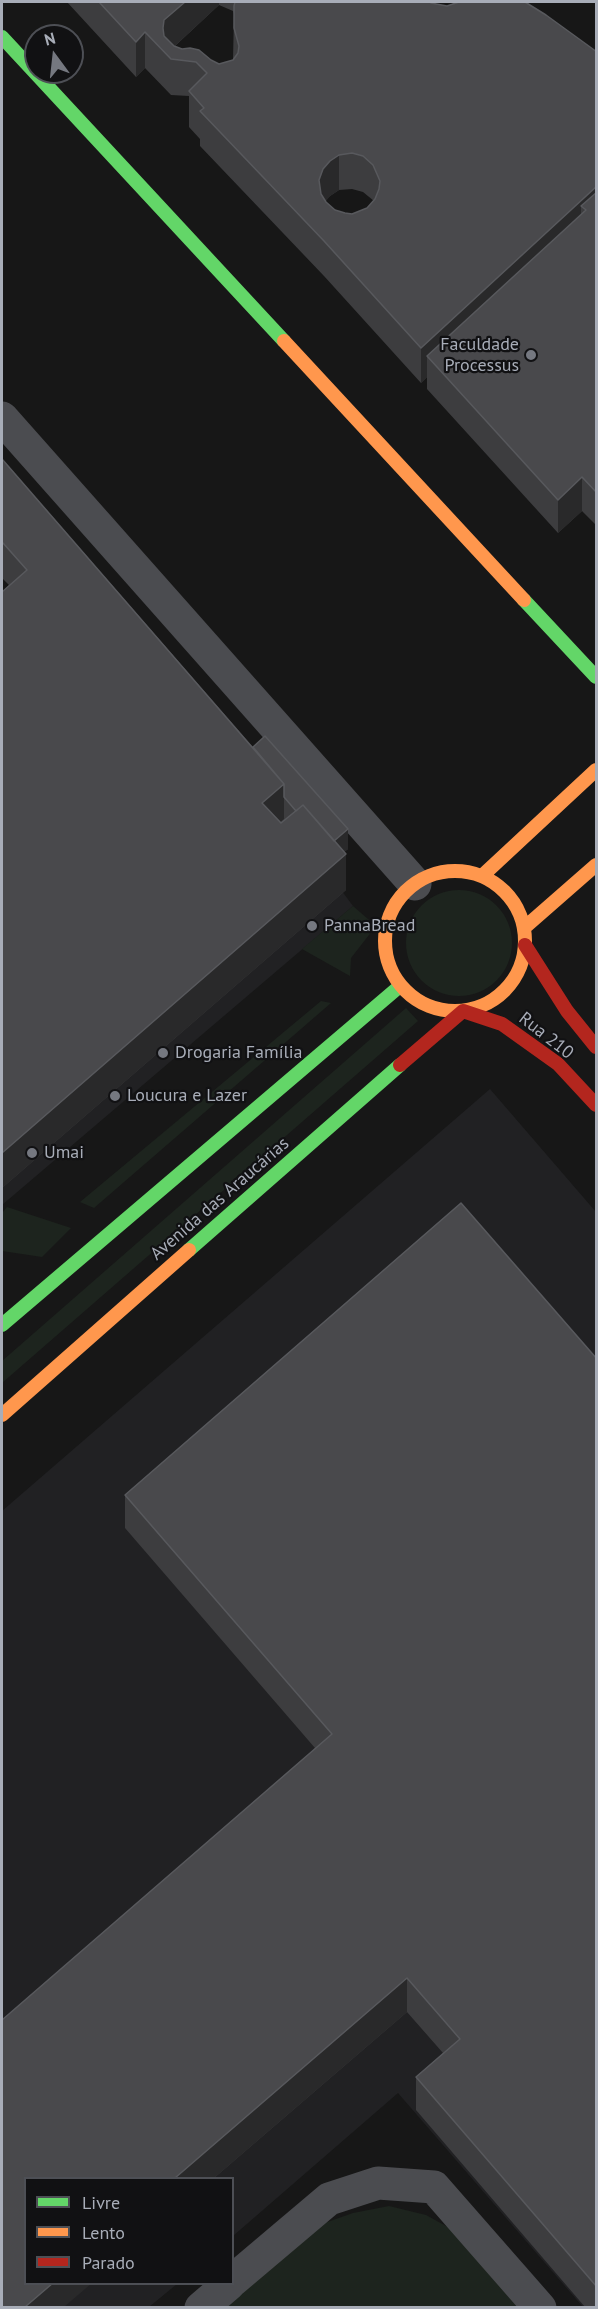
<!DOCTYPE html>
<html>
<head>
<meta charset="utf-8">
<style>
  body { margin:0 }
  #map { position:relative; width:598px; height:2309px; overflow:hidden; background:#171717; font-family:"PT Sans",sans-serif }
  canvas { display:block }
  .frame { position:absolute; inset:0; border:3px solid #a8adb8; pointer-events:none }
  .legend { position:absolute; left:24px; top:2177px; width:210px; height:108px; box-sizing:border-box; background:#111113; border:2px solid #4d4f55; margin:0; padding:8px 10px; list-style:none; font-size:18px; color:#a8adb8 }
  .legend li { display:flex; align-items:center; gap:12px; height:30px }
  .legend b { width:30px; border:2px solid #4d4f55 }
  .north { position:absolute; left:24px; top:24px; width:60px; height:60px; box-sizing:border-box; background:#111113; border:2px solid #4d4f55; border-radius:50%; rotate:345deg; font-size:16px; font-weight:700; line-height:24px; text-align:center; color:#a8adb8 }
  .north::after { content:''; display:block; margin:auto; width:21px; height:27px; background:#757880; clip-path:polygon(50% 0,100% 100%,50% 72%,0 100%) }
</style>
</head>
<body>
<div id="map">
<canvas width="598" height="2309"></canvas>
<div class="frame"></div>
<ul class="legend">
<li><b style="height:8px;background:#63d668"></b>Livre</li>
<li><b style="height:8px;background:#ff974d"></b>Lento</li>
<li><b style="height:8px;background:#b3261e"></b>Parado</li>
</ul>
<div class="north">N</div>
</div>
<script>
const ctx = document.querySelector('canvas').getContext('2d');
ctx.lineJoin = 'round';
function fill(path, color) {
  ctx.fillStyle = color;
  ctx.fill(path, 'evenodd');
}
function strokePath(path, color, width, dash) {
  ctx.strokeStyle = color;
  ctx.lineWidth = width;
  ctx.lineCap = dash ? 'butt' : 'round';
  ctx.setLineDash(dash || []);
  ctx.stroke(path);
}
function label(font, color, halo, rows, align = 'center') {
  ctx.font = font + ' "PT Sans",sans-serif';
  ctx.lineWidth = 4.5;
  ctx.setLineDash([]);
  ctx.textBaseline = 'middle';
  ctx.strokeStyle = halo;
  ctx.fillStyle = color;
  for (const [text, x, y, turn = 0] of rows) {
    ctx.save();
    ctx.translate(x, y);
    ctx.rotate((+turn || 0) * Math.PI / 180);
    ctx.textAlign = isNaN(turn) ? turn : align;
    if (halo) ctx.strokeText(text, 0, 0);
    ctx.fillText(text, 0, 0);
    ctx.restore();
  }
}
const built = new Path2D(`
  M 327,871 L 353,906 L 2,1205 L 2,1085 Z
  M 490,1089 L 596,1212 L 596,2307 L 583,2307 L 398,2093 L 233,2236 L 232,2178 L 26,2178 L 26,2284 L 177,2284 L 149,2307 L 2,2307 L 2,1511 Z`);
const green = new Path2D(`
  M406 943a53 53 0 1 1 106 0a53 53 0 1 1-106 0Z
  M 353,906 L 376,926 L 351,958 L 350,976 L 302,949 Z
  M 321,1001 L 331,1003 L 94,1208 L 80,1202 Z
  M 406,1008 L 418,1021 L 2,1383 L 2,1361 Z
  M 7,1207 L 71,1228 L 42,1257 L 2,1251 L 2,1213 Z
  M 389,2206 L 426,2215 L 455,2231 L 523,2308 L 224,2308 L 319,2225 L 353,2213 Z`);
const street = new Path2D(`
  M 2,418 L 415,884
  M 232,2281 L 329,2199 L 378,2183 L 434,2187 L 540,2308
  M 201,2308 L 229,2284`);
const fast = new Path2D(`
  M 2,37 L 284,341
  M 524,600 L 596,677
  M 189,1250 L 400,1065
  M 2,1325 L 400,986`);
const slow = new Path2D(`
  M 284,341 L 524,600
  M385 941a70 70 0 1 1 140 0a70 70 0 1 1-140 0Z
  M 482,876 L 596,770
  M 524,928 L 596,865
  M 2,1415 L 189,1250`);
const jam = new Path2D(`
  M 525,945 L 567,1011 L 596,1047
  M 400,1065 L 463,1011 L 502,1024 L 558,1064 L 596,1105`);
const wall = new Path2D(`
  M 67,2 L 430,2 L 431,3 L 447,6 L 454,3 L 451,2 L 525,2 L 597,52 L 597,526 L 582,511 L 558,533 L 427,389 L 427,377 L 421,383 L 324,276 L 200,146 L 200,139 L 189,127 L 189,96 L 171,95 L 145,68 L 136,77 ZM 219,5 L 233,11 L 234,14 L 233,60 L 219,64 L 175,46 ZM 352,189 L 363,192 L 374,201 L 367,208 L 352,214 L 345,213 L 335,210 L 325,201 L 330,196 L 339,190 Z
  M 2,459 L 253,747 L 348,849 L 344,852 L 346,890 L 2,1188 L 2,592 L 9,585 L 3,579 L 2,581 Z
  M 597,1359 L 597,2307 L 585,2307 L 416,2110 L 416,2077 L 443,2053 L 407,2012 L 214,2178 L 26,2178 L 315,1748 L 125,1528 L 125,1495 Z`);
const shadedWall = new Path2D(`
  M 185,2 L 219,2 L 219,5 L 166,54 L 163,28 L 164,20 Z
  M 145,32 L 145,68 L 136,77 L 136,42 Z
  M 339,155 L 339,190 L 330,196 L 323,205 L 319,180 L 323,169 L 330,161 Z
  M 597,186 L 597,221 L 581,206 L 581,236 L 427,356 L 427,377 L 421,383 L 421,348 Z
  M 582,477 L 582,511 L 558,533 L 558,500 Z
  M 3,543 L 3,579 L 2,581 L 2,545 Z
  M 284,784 L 284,819 L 262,838 L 262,803 Z
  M 348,829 L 348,849 L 328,866 L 328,847 Z
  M 346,854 L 346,890 L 2,1188 L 2,1153 Z
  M 407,1978 L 407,2012 L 214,2178 L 175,2178 Z
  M 53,2283 L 92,2283 L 64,2307 L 25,2307 Z`);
const building = new Path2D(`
  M 99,2 L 185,2 L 164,20 L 163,28 L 164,36 L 174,46 L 182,49 L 190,48 L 199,50 L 211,60 L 219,64 L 233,60 L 238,53 L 239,46 L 234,28 L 234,6 L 235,2 L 430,2 L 431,3 L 447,6 L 459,2 L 525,2 L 546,15 L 597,52 L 597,186 L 421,348 L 324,241 L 200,111 L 204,108 L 189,91 L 207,73 L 196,62 L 171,59 L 145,32 L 136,42 ZM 352,153 L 363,156 L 373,165 L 380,181 L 379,189 L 375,199 L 367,208 L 352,214 L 345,213 L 335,210 L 326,202 L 321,194 L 319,180 L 323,169 L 330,161 L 339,155 Z
  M 597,192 L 597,493 L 582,477 L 558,500 L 427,356 L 586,210 L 581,206 Z
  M 2,459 L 284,784 L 262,803 L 281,823 L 303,805 L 346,854 L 2,1153 L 2,592 L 27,570 L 3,543 L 2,545 Z
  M 265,736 L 348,829 L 334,841 L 303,805 L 296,811 L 284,797 L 284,784 L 253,747 Z
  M 461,1203 L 597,1359 L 597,2287 L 416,2077 L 460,2039 L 407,1978 L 175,2178 L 26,2178 L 26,2283 L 53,2283 L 25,2307 L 2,2307 L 2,2020 L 332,1734 L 125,1495 Z`);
const markers = [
  [531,355,6,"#757880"],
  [312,926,6,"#757880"],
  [163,1053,6,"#757880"],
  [115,1096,6,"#757880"],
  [32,1153,6,"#757880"]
];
const poiNames = [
  ["Faculdade",519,345,"right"],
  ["Processus",519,366,"right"],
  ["PannaBread",324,926],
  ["Drogaria Família",175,1053],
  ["Loucura e Lazer",127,1096],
  ["Umai",44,1153]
];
const streetNames = [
  ["Rua 210",546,1036,38],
  ["Avenida das Araucárias",220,1199,-41]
];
fill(built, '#212123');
fill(green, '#1d241e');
strokePath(street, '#4b4c50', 33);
strokePath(fast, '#63d668', 14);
strokePath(slow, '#ff974d', 14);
strokePath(jam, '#b3261e', 14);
fill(wall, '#3d3d3f');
fill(shadedWall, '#29292a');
fill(building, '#49494c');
strokePath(building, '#58595d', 1.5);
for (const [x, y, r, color] of markers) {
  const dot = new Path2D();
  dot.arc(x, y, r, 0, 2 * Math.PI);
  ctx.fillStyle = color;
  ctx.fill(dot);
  strokePath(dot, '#111113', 2);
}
label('18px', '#a8adb8', '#111113', poiNames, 'left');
label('18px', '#a8adb8', '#111113', streetNames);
</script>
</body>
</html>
